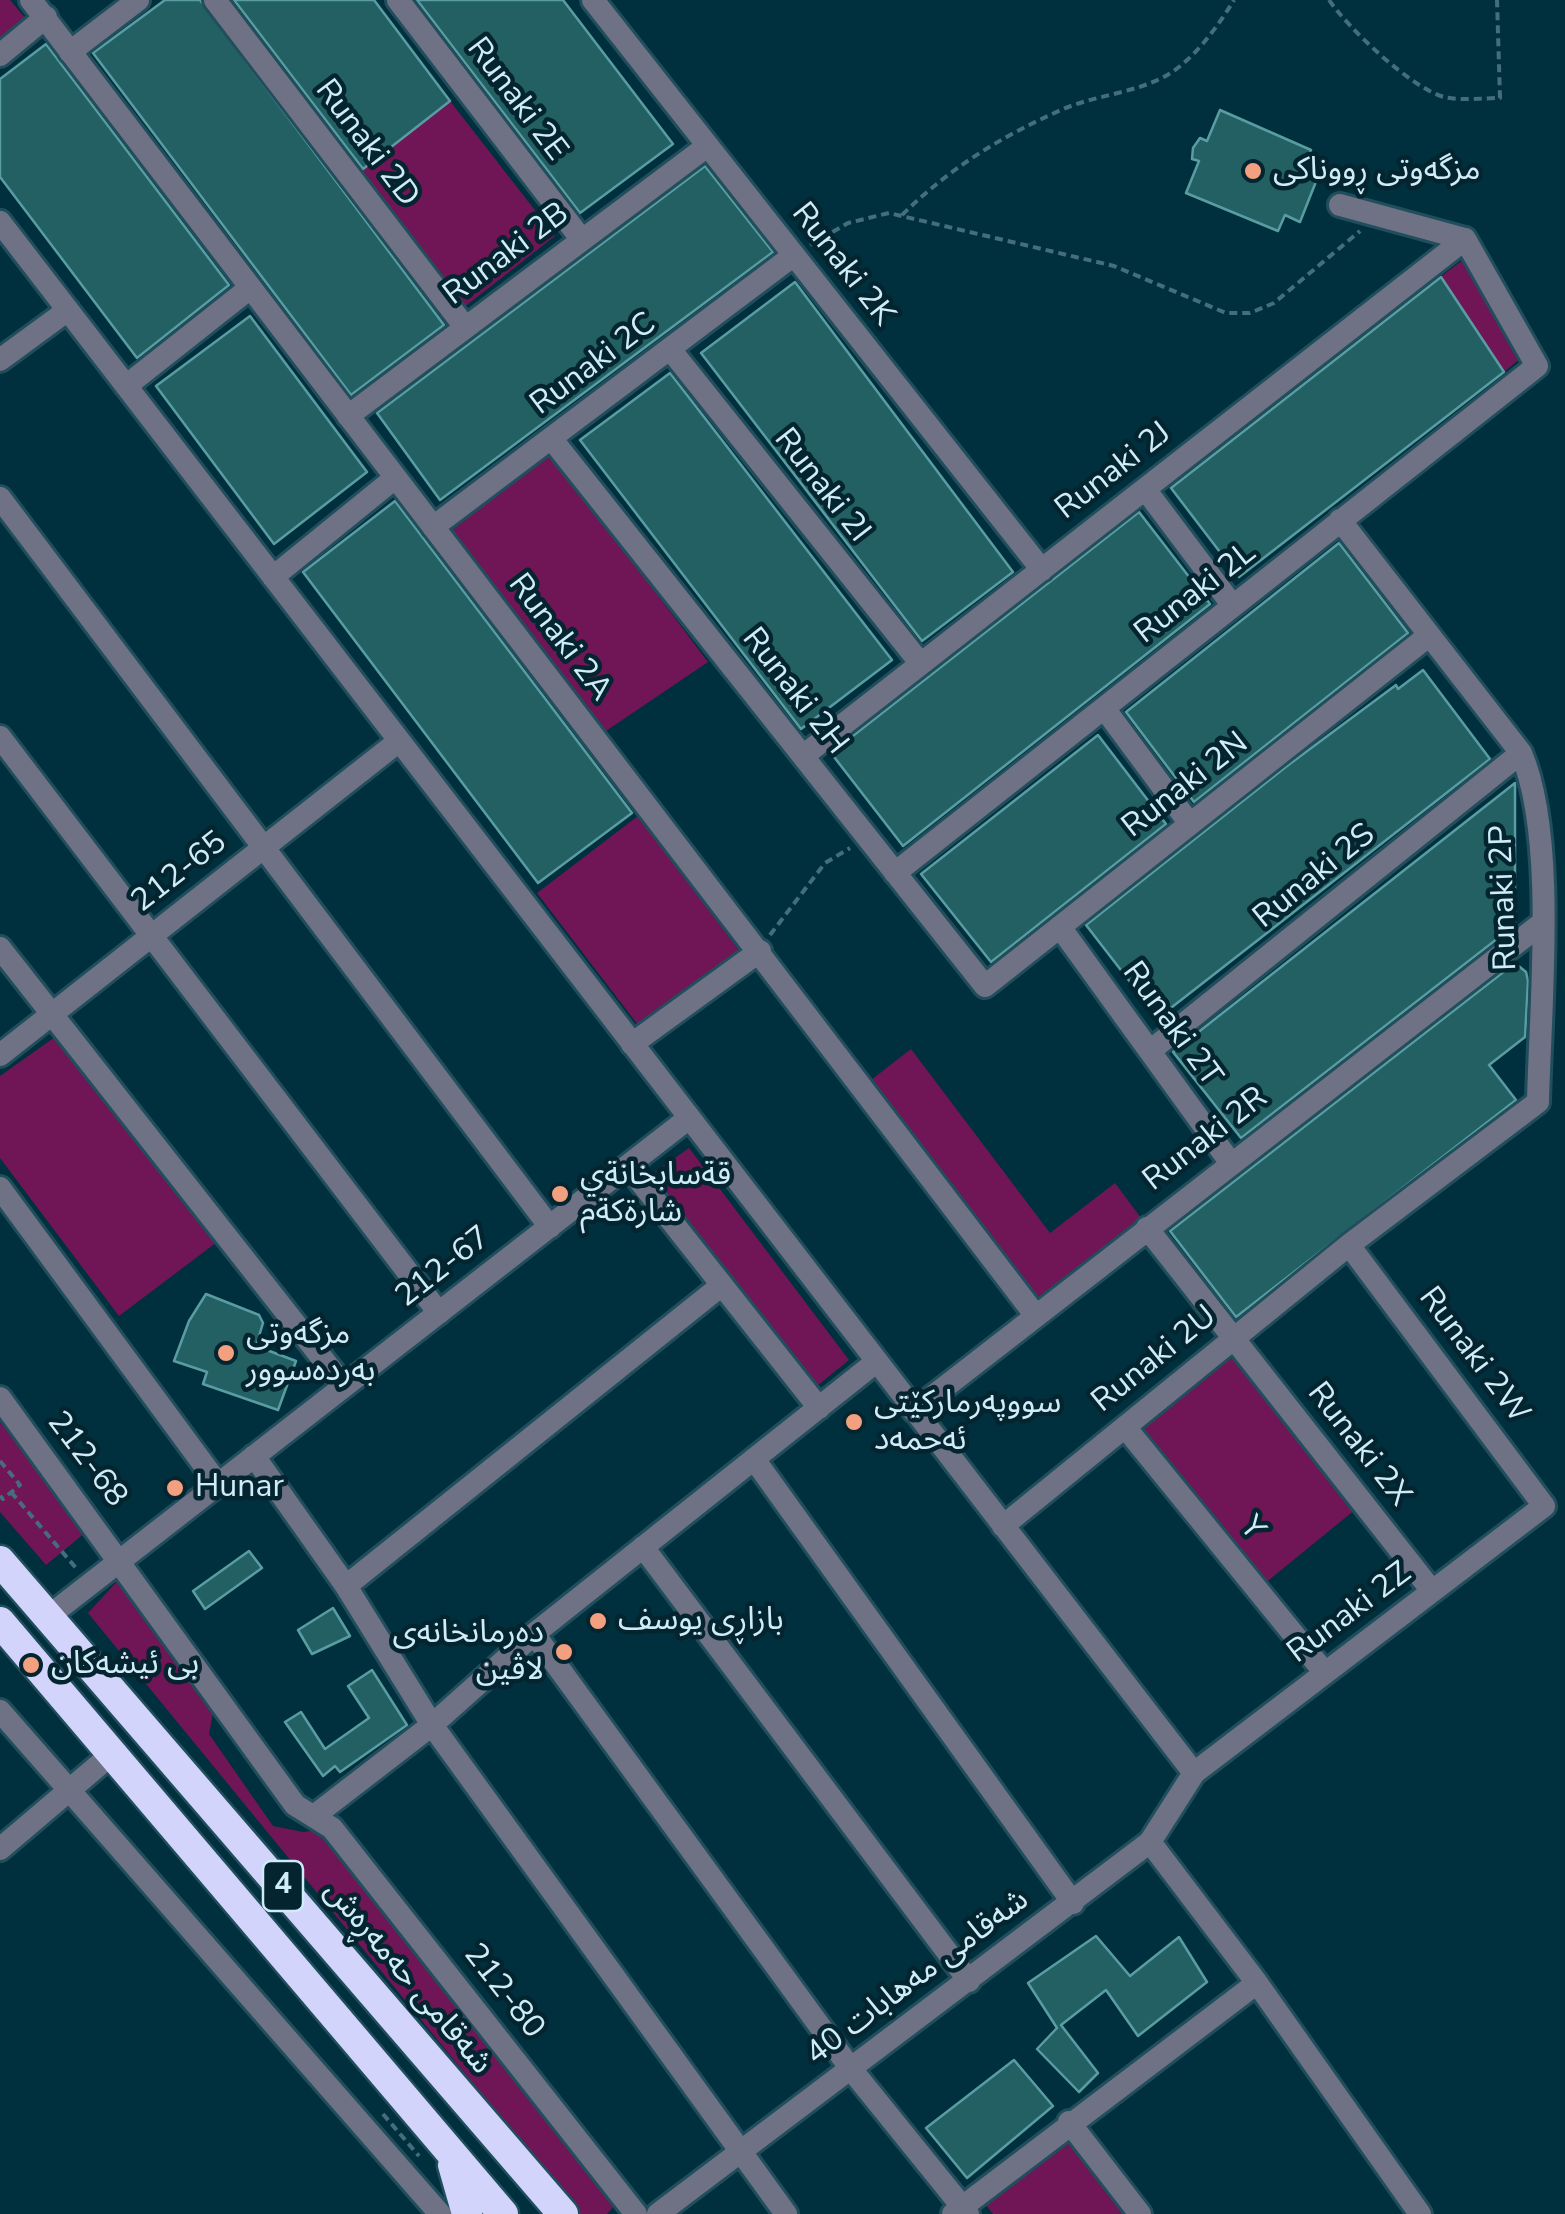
<!DOCTYPE html>
<html>
<head>
<meta charset="utf-8">
<style>
  body { margin:0 }
  canvas { display:block; background:#00303e }
</style>
</head>
<body>
<canvas width="1565" height="2214"></canvas>
<script>
const ctx = document.querySelector('canvas').getContext('2d');
ctx.lineJoin = 'round';
function fill(path, color) {
  ctx.fillStyle = color;
  ctx.fill(path, 'evenodd');
}
function strokePath(path, color, width, dash) {
  ctx.strokeStyle = color;
  ctx.lineWidth = width;
  ctx.lineCap = dash ? 'butt' : 'round';
  ctx.setLineDash(dash || []);
  ctx.stroke(path);
}
function label(font, color, halo, rows, align = 'center') {
  ctx.font = font + ' "Nunito Sans","Noto Sans Arabic",sans-serif';
  ctx.lineWidth = 9;
  ctx.setLineDash([]);
  ctx.textBaseline = 'middle';
  ctx.strokeStyle = halo;
  ctx.fillStyle = color;
  for (const [text, x, y, turn = 0] of rows) {
    ctx.save();
    ctx.translate(x, y);
    ctx.rotate((+turn || 0) * Math.PI / 180);
    ctx.textAlign = isNaN(turn) ? turn : align;
    if (halo) ctx.strokeText(text, 0, 0);
    ctx.fillText(text, 0, 0);
    ctx.restore();
  }
}
const green = new Path2D(`
  M 0,0 L 10,0 L 27,20 L 0,41 Z
  M 450,101 L 555,236 L 463,308 L 358,173 Z
  M 1463,260 L 1522,357 L 1504,372 L 1440,277 Z
  M 550,452 L 708,662 L 603,733 L 450,532 Z
  M 638,816 L 739,950 L 638,1025 L 537,893 Z
  M 55,1037 L 217,1242 L 119,1316 L 0,1158 L 0,1076 Z
  M 911,1049 L 1050,1233 L 1115,1183 L 1141,1218 L 1037,1298 L 871,1080 Z
  M 689,1148 L 849,1360 L 817,1386 L 652,1174 Z
  M 1233,1351 L 1356,1509 L 1264,1584 L 1139,1428 Z
  M 0,1422 L 86,1532 L 46,1565 L 0,1512 Z
  M 121,1577 L 214,1708 L 209,1734 L 273,1826 L 303,1832 L 316,1830 L 619,2201 L 607,2214 L 580,2214 L 88,1613 Z
  M 1067,2141 L 1123,2214 L 993,2214 L 986,2205 Z`);
const building = new Path2D(`
  M 165,0 L 200,0 L 444,325 L 351,395 L 93,53 Z
  M 234,0 L 374,0 L 450,101 L 363,169 Z
  M 417,0 L 563,0 L 673,144 L 580,213 Z
  M 46,44 L 229,285 L 137,358 L 0,177 L 0,79 Z
  M 1220,110 L 1311,150 L 1304,168 L 1319,174 L 1300,222 L 1285,215 L 1278,231 L 1186,193 L 1199,161 L 1192,159 L 1193,148 L 1200,138 L 1207,141 Z
  M 705,166 L 773,252 L 440,500 L 377,413 Z
  M 1441,277 L 1504,372 L 1239,577 L 1171,488 Z
  M 795,282 L 1013,572 L 922,641 L 701,353 Z
  M 250,316 L 367,472 L 274,544 L 156,386 Z
  M 670,373 L 892,660 L 801,729 L 580,440 Z
  M 395,501 L 632,813 L 538,883 L 303,572 Z
  M 1139,512 L 1210,604 L 903,846 L 831,753 Z
  M 1339,543 L 1408,633 L 1194,802 L 1126,712 Z
  M 1423,670 L 1490,759 L 1158,1018 L 1086,925 L 1287,766 L 1396,685 L 1398,689 Z
  M 1098,735 L 1166,824 L 991,962 L 921,874 Z
  M 1515,783 L 1515,925 L 1241,1138 L 1173,1052 Z
  M 1515,963 L 1526,972 L 1528,981 L 1525,1037 L 1489,1065 L 1516,1100 L 1236,1317 L 1170,1231 Z
  M 206,1294 L 259,1315 L 263,1323 L 256,1346 L 296,1361 L 278,1410 L 203,1384 L 207,1372 L 174,1361 L 189,1321 Z
  M 249,1551 L 262,1568 L 205,1609 L 193,1591 Z
  M 333,1608 L 350,1636 L 312,1654 L 298,1630 Z
  M 372,1670 L 407,1725 L 340,1772 L 335,1766 L 323,1776 L 285,1722 L 301,1712 L 325,1749 L 369,1718 L 348,1686 Z
  M 1096,1936 L 1130,1976 L 1179,1937 L 1207,1982 L 1138,2036 L 1106,1990 L 1061,2025 L 1098,2073 L 1079,2092 L 1037,2049 L 1057,2028 L 1028,1983 Z
  M 1014,2060 L 1053,2106 L 967,2178 L 926,2128 Z`);
const path = new Path2D(`
  M 1329,0 C 1348,28 1411,88 1444,97 C 1461,101 1483,98 1500,98 L 1497,0
  M 902,215 C 950,168 1000,137 1061,110 C 1094,95 1138,93 1169,74 C 1196,57 1218,26 1234,0
  M 810,245 L 848,223 L 889,213 L 1114,266 L 1226,313 L 1250,313 L 1274,303 L 1360,231
  M 770,935 L 825,863 L 850,848
  M 0,1461 L 20,1485 L 3,1499 L 0,1496
  M 11,1492 L 76,1568
  M 383,2114 L 419,2156`);
const minor = new Path2D(`
  M 31,0 L 1036,1316
  M 215,0 L 465,327
  M 398,0 L 582,240
  M 593,0 L 1042,570
  M 70,52 L 138,0
  M 0,55 L 46,17
  M 1340,205 L 1465,239
  M 0,222 L 1194,1773
  M 670,349 L 921,664
  M 0,360 L 68,310
  M 126,386 L 250,288
  M 348,416 L 706,147
  M 551,438 L 985,986 L 1427,637
  M 1145,489 L 1233,606
  M 0,498 L 550,1227
  M 433,527 L 794,255
  M 273,577 L 395,478
  M 1104,708 L 1190,824
  M 0,737 L 439,1313
  M 803,756 L 1465,239
  M 895,873 L 1537,366 L 1465,239
  M 1060,927 L 1230,1162
  M 0,948 L 344,1386
  M 632,1044 L 760,951
  M 1150,1051 L 1521,753
  M 0,1055 L 399,741
  M 628,1166 L 819,1408
  M 0,1188 L 218,1484
  M 1147,1228 L 1432,1591
  M 0,1398 L 295,1805 L 332,1828 L 636,2214
  M 914,1411 L 1541,924
  M 1125,1427 L 1325,1673
  M 254,1456 L 346,1586 L 432,1725 L 786,2214
  M 754,1459 L 1073,1903
  M 1003,1526 L 1349,1245 L 1538,1102 C 1540,1007 1557,837 1521,753 L 1340,520
  M 643,1547 L 969,1981
  M 346,1586 L 722,1285
  M 49,1616 L 689,1118
  M 534,1634 L 851,2069 L 968,2214
  M 0,1711 L 440,2214
  M 314,1816 L 432,1725 L 534,1634 L 876,1362
  M 0,1849 L 113,1753
  M 1257,1983 L 1420,2214
  M 1069,2122 L 1140,2214
  M 658,2214 L 1150,1842 L 1194,1773 L 1544,1506 L 1349,1245
  M 953,2214 L 1257,1983 L 1150,1842`);
const highway = new Path2D(`
  M 0,1561 L 563,2214
  M 0,1622 L 503,2214
  M 453,2165 L 467,2214`);
const markers = [
  [1253,171,10,"#f2a07f"],
  [560,1194,10,"#f2a07f"],
  [226,1353,10,"#f2a07f"],
  [854,1422,10,"#f2a07f"],
  [175,1488,10,"#f2a07f"],
  [598,1621,10,"#f2a07f"],
  [564,1652,10,"#f2a07f"],
  [31,1665,10,"#f2a07f"]
];
const shields = [
  [283,1886,40]
];
const shieldNames = [
  ["4",283,1886]
];
const streetNames = [
  ["Runaki 2E",516,100,53],
  ["Runaki 2D",366,144,53],
  ["Runaki 2B",507,255,-37],
  ["Runaki 2K",842,265,52],
  ["Runaki 2C",594,365,-37],
  ["Runaki 2J",1114,472,-38],
  ["Runaki 2I",821,486,52],
  ["Runaki 2L",1196,594,-38],
  ["Runaki 2A",559,638,53],
  ["Runaki 2H",794,692,52],
  ["Runaki 2N",1186,786,-38],
  ["212-65",180,873,-38],
  ["Runaki 2S",1315,877,-39],
  ["Runaki 2P",1505,898,-92],
  ["Runaki 2T",1171,1025,54],
  ["Runaki 2R",1206,1140,-38],
  ["212-67",444,1268,-38],
  ["Runaki 2W",1473,1356,53],
  ["Runaki 2U",1155,1360,-39],
  ["Runaki 2X",1358,1445,52],
  ["212-68",86,1460,53],
  ["Y",1251,1529,51],
  ["Runaki 2Z",1350,1614,-37],
  ["شەقامی حەمەڕەش",407,1978,50],
  ["شەقامی مەهابات 40",918,1978,-37],
  ["212-80",503,1992,52]
];
const poiNames = [
  ["مزگەوتی ڕووناکی",1273,171],
  ["قةسابخانةي",580,1176],
  ["شارةكةم",580,1213],
  ["مزگەوتی",246,1335],
  ["بەردەسوور",246,1372],
  ["سووپەرمارکێتی",874,1404],
  ["ئەحمەد",874,1441],
  ["Hunar",195,1488],
  ["بازاڕی یوسف",618,1621],
  ["دەرمانخانەی",544,1634,"right"],
  ["لاڤین",544,1671,"right"],
  ["بی ئیشەکان",51,1665]
];
fill(green, '#701556');
fill(building, '#226064');
strokePath(building, '#599da2', 2.5);
strokePath(minor, '#214e5c', 28);
strokePath(highway, '#214e5c', 35);
strokePath(path, '#446e7b', 4, [8, 5]);
strokePath(minor, '#6f7185', 22);
strokePath(highway, '#d2d4fc', 30);
for (const [x, y, r, color] of markers) {
  const dot = new Path2D();
  dot.arc(x, y, r, 0, 2 * Math.PI);
  ctx.fillStyle = color;
  ctx.fill(dot);
  strokePath(dot, '#04252f', 4);
}
for (const [x, y, w] of shields) {
  const box = new Path2D();
  box.roundRect(x - w / 2, y - 25, w, 50, 8);
  ctx.fillStyle = '#04252f';
  ctx.fill(box);
  strokePath(box, '#cfecf8', 2.5);
}
label('bold 30px', '#cfecf8', null, shieldNames);
label('32px', '#cfecf8', '#04252f', streetNames);
label('32px', '#cfecf8', '#04252f', poiNames, 'left');
</script>
</body>
</html>
